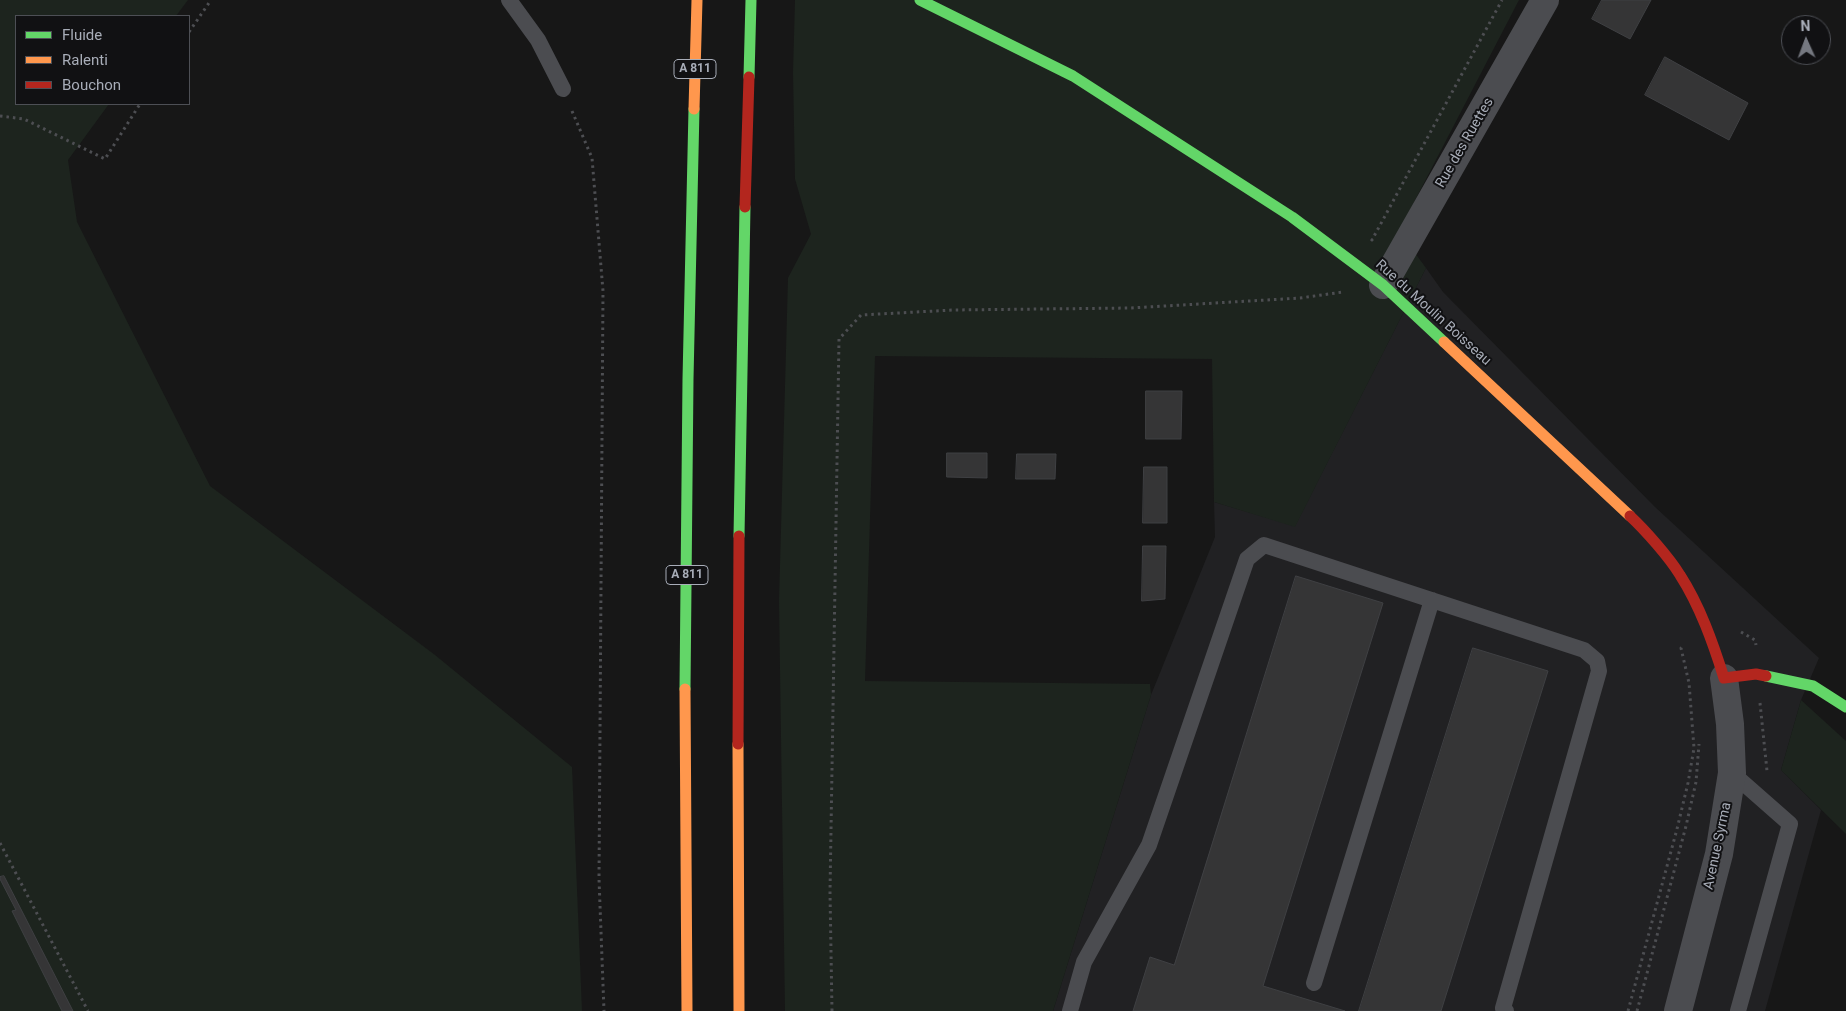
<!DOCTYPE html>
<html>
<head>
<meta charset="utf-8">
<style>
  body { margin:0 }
  #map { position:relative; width:1846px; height:1011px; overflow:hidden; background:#171717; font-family:Roboto,sans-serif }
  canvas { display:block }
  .legend { position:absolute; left:15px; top:15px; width:175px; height:90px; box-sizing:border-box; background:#111113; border:1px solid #4d4f55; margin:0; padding:6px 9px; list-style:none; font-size:15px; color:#a8adb8 }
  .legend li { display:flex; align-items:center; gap:10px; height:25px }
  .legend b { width:25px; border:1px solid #4d4f55 }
  .north { position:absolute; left:1781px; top:15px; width:50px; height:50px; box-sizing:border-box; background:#111113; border:1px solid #4d4f55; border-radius:50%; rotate:358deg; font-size:14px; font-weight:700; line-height:20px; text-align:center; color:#a8adb8 }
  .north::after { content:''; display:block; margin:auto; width:18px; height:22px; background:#757880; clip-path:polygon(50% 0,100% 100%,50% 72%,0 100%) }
</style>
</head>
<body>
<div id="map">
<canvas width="1846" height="1011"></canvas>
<ul class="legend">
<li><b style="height:6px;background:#63d668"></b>Fluide</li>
<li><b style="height:6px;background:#ff974d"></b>Ralenti</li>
<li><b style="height:6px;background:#b3261e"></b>Bouchon</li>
</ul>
<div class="north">N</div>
</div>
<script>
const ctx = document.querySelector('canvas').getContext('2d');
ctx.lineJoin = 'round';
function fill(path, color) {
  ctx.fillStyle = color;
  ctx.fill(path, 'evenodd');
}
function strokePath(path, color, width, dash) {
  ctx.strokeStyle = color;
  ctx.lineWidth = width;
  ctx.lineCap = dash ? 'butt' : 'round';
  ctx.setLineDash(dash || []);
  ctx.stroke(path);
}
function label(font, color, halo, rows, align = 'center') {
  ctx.font = font + ' Roboto,sans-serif';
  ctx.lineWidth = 4;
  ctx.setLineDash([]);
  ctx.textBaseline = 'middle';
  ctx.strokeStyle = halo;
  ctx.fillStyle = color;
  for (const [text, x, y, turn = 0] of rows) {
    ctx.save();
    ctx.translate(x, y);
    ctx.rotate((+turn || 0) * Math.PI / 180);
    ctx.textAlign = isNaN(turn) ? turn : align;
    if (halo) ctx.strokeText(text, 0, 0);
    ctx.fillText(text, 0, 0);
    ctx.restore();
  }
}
const built = new Path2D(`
  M 1426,268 L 1443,292 L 1655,507 L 1819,658 L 1801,700 L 1781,770 L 1821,810 L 1765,1011 L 1053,1011 L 1151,695 L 1215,537 L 1214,502 L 1295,526 Z`);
const green = new Path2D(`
  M 0,0 L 188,0 L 176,16 L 16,16 L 16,104 L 109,104 L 68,160 L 77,222 L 210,486 L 435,655 L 572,767 L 582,1011 L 0,1011 Z
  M 795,0 L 1519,0 L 1399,231 L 1426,268 L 1295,527 L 1214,502 L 1212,359 L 875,356 L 865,681 L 1150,684 L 1151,695 L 1053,1011 L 785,1011 L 779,601 L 788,278 L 811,234 L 795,179 L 793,72 Z
  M 1801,700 L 1846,741 L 1846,834 L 1781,770 Z`);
const building = new Path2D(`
  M 1602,0 L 1651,0 L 1630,39 L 1592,19 Z
  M 1665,57 L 1748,103 L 1729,140 L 1645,95 Z
  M 1146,391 L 1182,391 L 1181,439 L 1146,439 Z
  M 947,453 L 987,453 L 987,478 L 947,477 Z
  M 1017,454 L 1056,454 L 1055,479 L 1016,479 Z
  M 1144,467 L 1167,467 L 1167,523 L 1143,523 Z
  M 1143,546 L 1166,546 L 1165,599 L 1142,601 Z
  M 1296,576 L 1383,603 L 1263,986 L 1345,1011 L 1133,1011 L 1150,957 L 1174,965 Z
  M 1473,648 L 1548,671 L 1441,1011 L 1359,1011 Z
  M 4,876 L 73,1011 L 62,1011 L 12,911 L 16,910 L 0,879 L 0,877 Z`);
const path = new Path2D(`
  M 189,32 L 211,0
  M 572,111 L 592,158 L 603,291 L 599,879 L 604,1011
  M 0,116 L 24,119 L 105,159 L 140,104
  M 1371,239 L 1372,240 L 1502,0
  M 1741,632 L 1755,640 L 1756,645
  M 1760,703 L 1767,771
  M 0,843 L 88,1011
  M 832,1011 L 830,892 L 839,339 L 861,315 L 953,310 L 1131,308 L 1300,298 L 1343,292
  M 1628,1011 L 1677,829 L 1688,783 L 1694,748 L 1689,683 L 1681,648 L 1685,646
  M 1637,1011 L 1686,826 L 1696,782 L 1699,744`);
const lane = new Path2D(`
  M 509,0 L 538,40 L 563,89
  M 1732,773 L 1790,824 L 1738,1011
  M 1314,983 L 1432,600
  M 1070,1011 L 1084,962 L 1149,845 L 1247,559 L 1264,545 L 1584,650 L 1597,661 L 1599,671 L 1503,1008 L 1506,1011`);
const street = new Path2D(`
  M 1383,285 L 1545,0
  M 1678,1011 L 1719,854 L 1732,773 L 1730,724 L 1724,678`);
const fast = new Path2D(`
  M 920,0 L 1073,76 L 1292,217 L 1383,285 L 1444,342
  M 749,77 L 751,0
  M 739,536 L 745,207
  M 1766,676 L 1813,686 L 1846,707
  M 685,689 L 688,379 L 694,109`);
const slow = new Path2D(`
  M 694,109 L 697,0
  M 1444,342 L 1630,516
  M 685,689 L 687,1011
  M 738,744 L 739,1011`);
const jam = new Path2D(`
  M 745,207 L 749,77
  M 1630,516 C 1645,530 1669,557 1680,575 C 1700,606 1713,643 1724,678 L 1756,674 L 1766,676
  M 738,744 L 739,536`);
const shields = [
  [695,69,42],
  [687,575,42]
];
const shieldNames = [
  ["A 811",695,69],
  ["A 811",687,575]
];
const streetNames = [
  ["Rue des Ruettes",1465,143,-60],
  ["Rue du Moulin Boisseau",1433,313,42],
  ["Avenue Syrma",1718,846,-78]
];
fill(built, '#212123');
fill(green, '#1d241e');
fill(building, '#353536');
strokePath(building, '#3f4043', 1);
strokePath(path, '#4d4e52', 3, [2.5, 4]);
strokePath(lane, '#4b4c50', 16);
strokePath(street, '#4b4c50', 28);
strokePath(fast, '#63d668', 11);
strokePath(slow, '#ff974d', 11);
strokePath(jam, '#b3261e', 11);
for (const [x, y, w] of shields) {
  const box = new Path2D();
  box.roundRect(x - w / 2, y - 9.5, w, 19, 4);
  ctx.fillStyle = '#111113';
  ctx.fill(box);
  strokePath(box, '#a8adb8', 1);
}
label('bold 12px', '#a8adb8', null, shieldNames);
label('14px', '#a8adb8', '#111113', streetNames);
</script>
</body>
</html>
